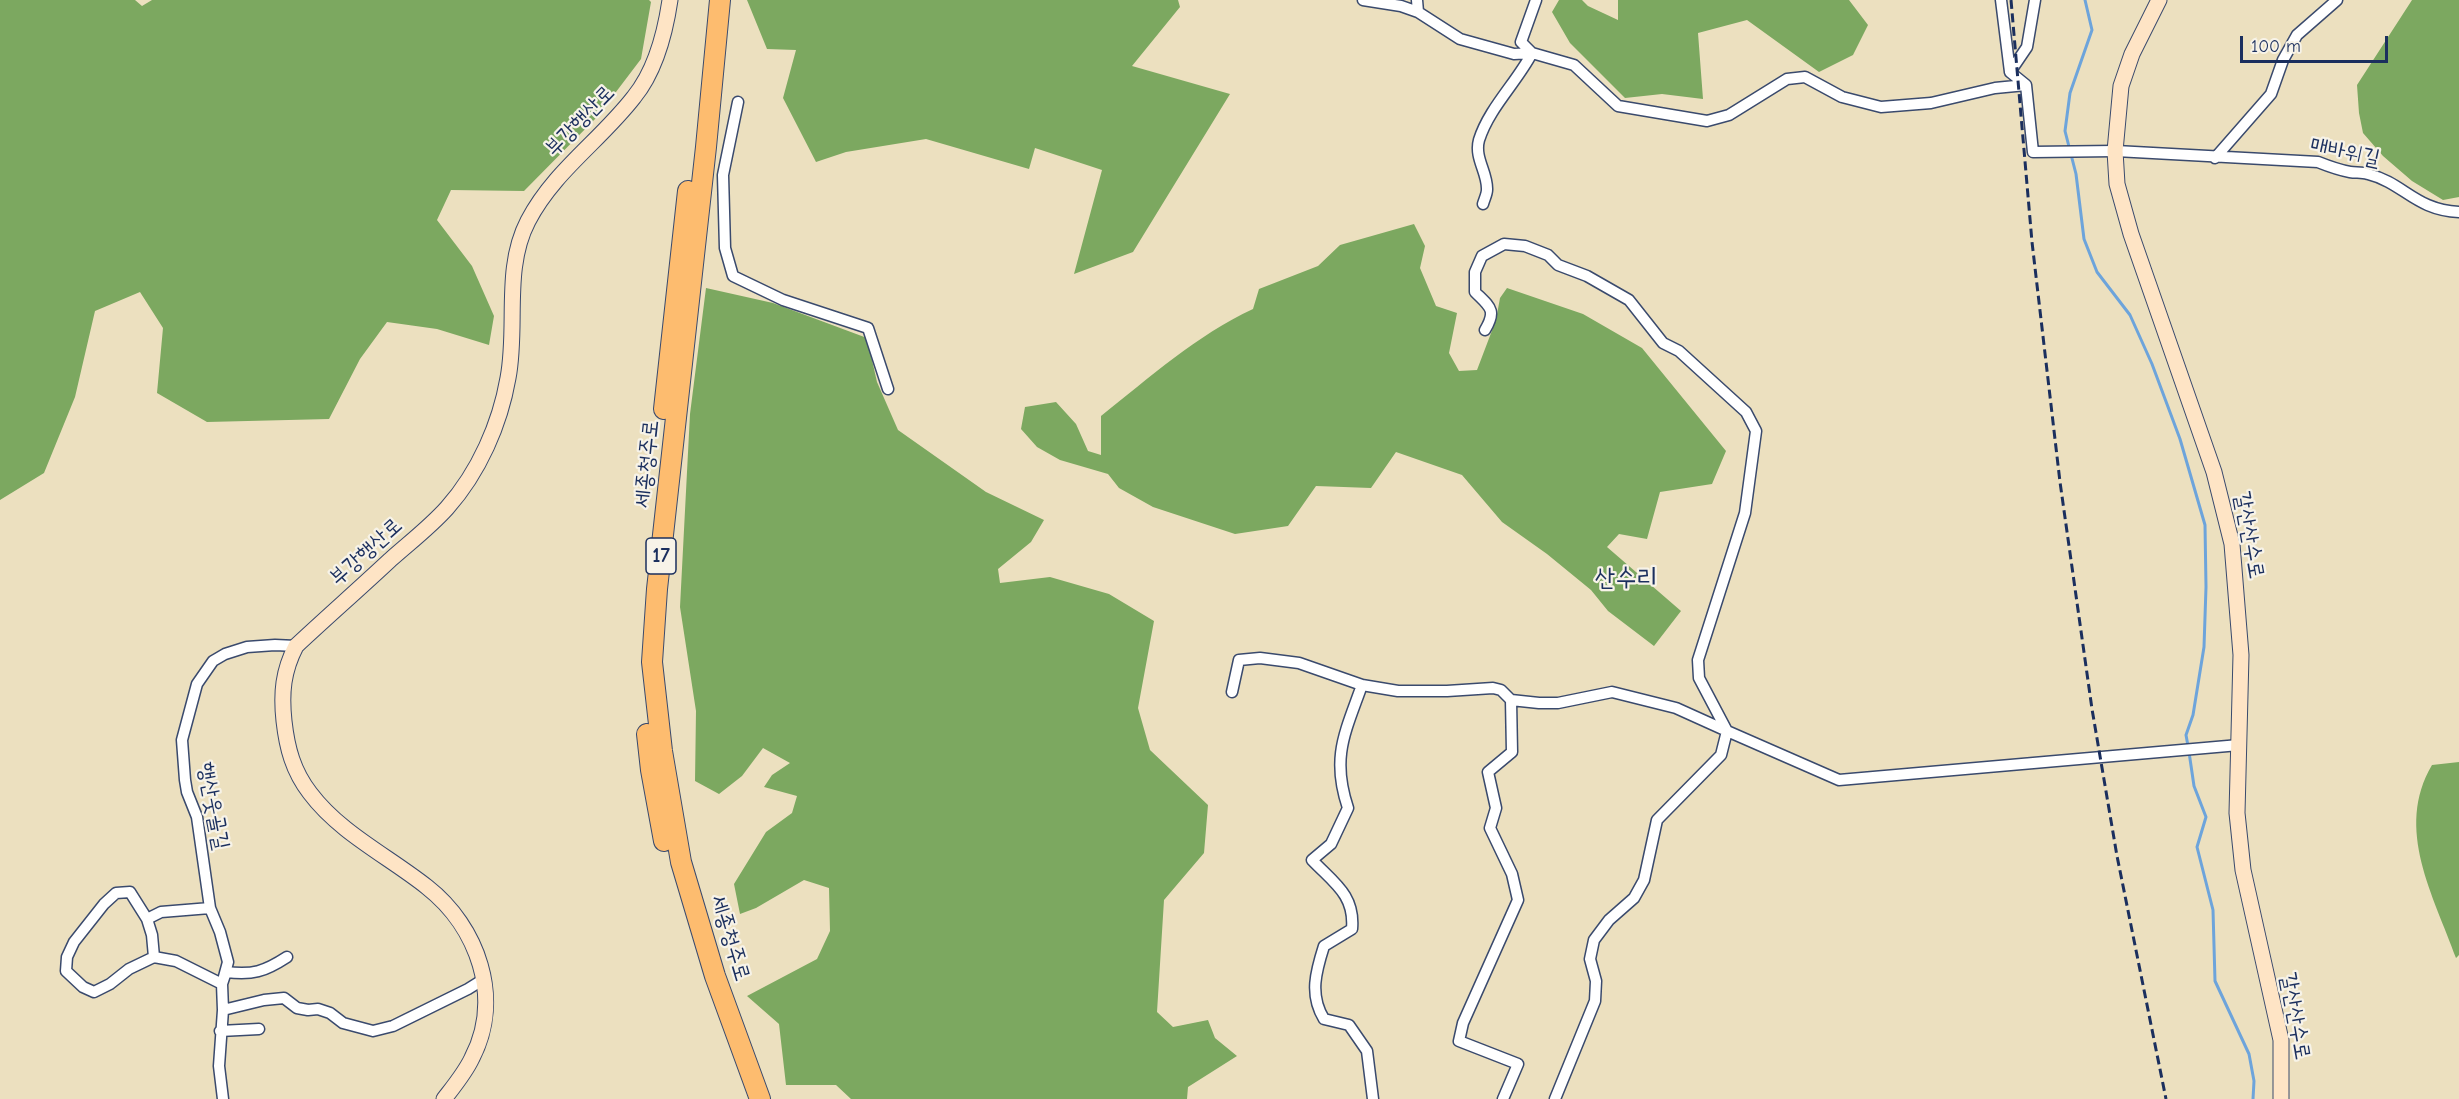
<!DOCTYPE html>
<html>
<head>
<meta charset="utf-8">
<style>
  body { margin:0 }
  #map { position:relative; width:2459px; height:1099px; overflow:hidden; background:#ece0bf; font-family:"Comic Neue",sans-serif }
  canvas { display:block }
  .scale { position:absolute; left:2240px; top:36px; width:148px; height:27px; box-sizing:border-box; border:3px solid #1b2f5e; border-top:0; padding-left:8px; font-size:18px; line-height:21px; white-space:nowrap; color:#1b2f5e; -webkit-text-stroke:4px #f7f3e8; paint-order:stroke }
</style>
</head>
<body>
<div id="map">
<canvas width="2459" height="1099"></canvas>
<div class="scale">100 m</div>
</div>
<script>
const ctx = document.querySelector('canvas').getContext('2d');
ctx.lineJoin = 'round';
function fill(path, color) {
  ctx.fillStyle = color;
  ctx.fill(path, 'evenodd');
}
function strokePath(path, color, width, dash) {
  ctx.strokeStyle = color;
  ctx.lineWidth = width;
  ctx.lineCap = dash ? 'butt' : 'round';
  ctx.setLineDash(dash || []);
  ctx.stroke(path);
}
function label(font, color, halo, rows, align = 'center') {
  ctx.font = font + ' "Comic Neue","Poor Story",sans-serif';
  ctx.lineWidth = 4.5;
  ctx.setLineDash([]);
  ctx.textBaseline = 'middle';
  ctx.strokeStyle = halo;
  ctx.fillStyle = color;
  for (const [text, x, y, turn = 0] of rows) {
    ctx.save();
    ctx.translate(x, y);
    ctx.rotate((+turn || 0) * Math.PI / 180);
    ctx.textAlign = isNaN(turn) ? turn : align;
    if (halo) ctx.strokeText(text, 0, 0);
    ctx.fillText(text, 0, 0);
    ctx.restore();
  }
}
const forest = new Path2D(`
  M 0,0 L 135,0 L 142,6 L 152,0 L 649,0 L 651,2 L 641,59 L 597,117 L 524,191 L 451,190 L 437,220 L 472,266 L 494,316 L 489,345 L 437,329 L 387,322 L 360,359 L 329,419 L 207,422 L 157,393 L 163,328 L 140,292 L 95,311 L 75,397 L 44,473 L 0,500 Z
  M 747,0 L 1178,0 L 1180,7 L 1132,66 L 1230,94 L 1133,252 L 1074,274 L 1102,170 L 1035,148 L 1029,169 L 926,139 L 846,152 L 816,162 L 783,98 L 796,50 L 767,49 Z
  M 1559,0 L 1582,0 L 1588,6 L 1618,20 L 1618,0 L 1849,0 L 1868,25 L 1853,55 L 1819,72 L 1747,20 L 1698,33 L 1703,99 L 1662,94 L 1625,98 L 1570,43 L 1552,12 Z
  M 2412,0 L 2459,0 L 2459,197 L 2443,200 L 2412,181 L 2383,156 L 2363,133 L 2359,113 L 2357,85 Z
  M 1414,224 L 1425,246 L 1420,268 L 1436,306 L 1457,313 L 1449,353 L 1459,371 L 1477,370 L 1496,320 L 1500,298 L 1507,288 L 1583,314 L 1642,348 L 1726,451 L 1712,484 L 1660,492 L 1647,539 L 1619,534 L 1607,547 L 1681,611 L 1654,646 L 1608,611 L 1591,590 L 1547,554 L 1502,522 L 1462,475 L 1396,452 L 1371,488 L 1316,486 L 1288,526 L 1235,534 L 1153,507 L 1119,488 L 1108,474 L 1060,460 L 1037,447 L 1021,429 L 1025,407 L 1056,402 L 1076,424 L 1088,451 L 1101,455 L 1101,416 C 1149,378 1197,335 1253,309 L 1259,289 L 1318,266 L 1340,245 Z
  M 706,288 L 773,303 L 867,338 L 877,382 L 898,430 L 986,492 L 1044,520 L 1031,542 L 998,569 L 1000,583 L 1050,577 L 1109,594 L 1154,621 L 1138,708 L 1150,750 L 1208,805 L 1204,853 L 1164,900 L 1157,1012 L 1173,1027 L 1208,1020 L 1215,1038 L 1237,1056 L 1188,1087 L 1187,1099 L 851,1099 L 836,1085 L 786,1085 L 779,1024 L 747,996 L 817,959 L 830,931 L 829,888 L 804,880 L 756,908 L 740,914 L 734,884 L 766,832 L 792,813 L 797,796 L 764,787 L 772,775 L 790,763 L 763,748 L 742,776 L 719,794 L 695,781 L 696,711 L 680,607 L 690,414 Z
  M 2459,762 L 2459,955 L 2456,958 C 2434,896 2394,829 2432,765 Z`);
const stream = new Path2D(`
  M 2085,0 L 2092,30 L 2070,93 L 2065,131 L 2076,174 L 2084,239 L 2097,272 L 2130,315 L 2152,364 L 2180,439 L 2205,525 L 2206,587 L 2204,647 L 2193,715 L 2186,735 L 2188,746
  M 2189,752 L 2194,786 L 2206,817 L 2197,847 L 2213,910 L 2215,981 L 2249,1054 L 2254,1081 L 2253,1099`);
const street = new Path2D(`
  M 1363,0 L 1401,6 L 1418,12 L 1460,39 L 1514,54 L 1532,53
  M 1417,0 L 1418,12
  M 1536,0 L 1521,42 L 1532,53 L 1574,65 L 1618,106 L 1707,121 L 1729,115 L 1787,79 L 1805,77 L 1842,97 L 1881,107 L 1931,103 L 1995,88 L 2026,85 L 2033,152 L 2115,151
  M 2001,0 L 2010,72 L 2026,85
  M 2010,72 L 2027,47 L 2035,0
  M 738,102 L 723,175 L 725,248 L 733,276 L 783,300 L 868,328 L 888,389
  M 2116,151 L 2318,162 C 2328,166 2339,170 2350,172 C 2356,173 2362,172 2368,174 C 2404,183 2415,210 2459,212
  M 2215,158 L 2271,94 L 2283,60 L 2297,35 L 2337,0
  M 1483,204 C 1484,200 1487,194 1487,190 C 1488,173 1474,158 1479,140 C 1489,108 1517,82 1532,53
  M 1485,330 C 1497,310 1490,307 1475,292 L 1475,272 L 1482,256 L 1504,244 L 1525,246 L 1548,255 L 1558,265 L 1587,276 L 1629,300 L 1663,343 L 1679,351 L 1746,412 L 1756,431 L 1745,513 L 1698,660 L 1699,678 L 1727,731
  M 1362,685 C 1345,733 1331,757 1348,808 L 1331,844 L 1312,860 C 1334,883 1355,895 1352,929 L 1324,946 C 1316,971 1309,995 1324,1019 L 1349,1025 L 1367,1051 L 1373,1099
  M 1232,692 L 1239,660 L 1260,658 L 1299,663 L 1362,685 L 1398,691 L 1447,691 L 1493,688 L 1501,690 L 1511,700 L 1539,703 L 1558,703 L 1612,692 L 1676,708 L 1727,731
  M 210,908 L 161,912 L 147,919 L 130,892 L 116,893 L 104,904 L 74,942 L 67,957 L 66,971 L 83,987 L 94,992 L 110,984 L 129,969 L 154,957 L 176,961 L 222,984 L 226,972 C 253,975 264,972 287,957
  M 147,919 L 152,935 L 154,957
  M 223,1010 L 264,1000 L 284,998 L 297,1008 L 308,1010 L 318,1009 L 330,1013 L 343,1023 L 373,1031 L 393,1026 L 468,989 L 484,979
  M 220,1031 L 259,1029
  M 223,1099 L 219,1066 L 223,1010 L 222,984 L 228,962 L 220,932 L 210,908 L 197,817 L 187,792 L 185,780 L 182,740 L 197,684 L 213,661 L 225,654 L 247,647 L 275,645 L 296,646
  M 1503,1099 L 1518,1064 L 1459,1041 L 1463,1023 L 1518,900 L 1512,874 L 1490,828 L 1496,808 L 1488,772 L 1512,752 L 1511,700
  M 1555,1099 L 1595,1001 L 1596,981 L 1590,959 L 1594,940 L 1609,920 L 1634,898 L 1644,880 L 1657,820 L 1721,755 L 1727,731 L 1839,780 L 2239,745`);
const secondary = new Path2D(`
  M 2159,0 L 2132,54 L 2121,86 L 2115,151 L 2117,184 L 2131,234 L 2214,472 L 2232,544 L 2241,655 L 2237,813 L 2243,870 L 2281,1040 L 2281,1099
  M 444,1099 C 454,1086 465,1073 472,1058 C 503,998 478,927 427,887 C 388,856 340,833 310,793 C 293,771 287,748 284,721 C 281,693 283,671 296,646 C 327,617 359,589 390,560 C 409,543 430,527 447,508 C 479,472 500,424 508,378 C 518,326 503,269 528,221 C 554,171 600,141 634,97 C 656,70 665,34 670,0`);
const highway = new Path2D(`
  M 720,0 L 706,147 L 657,589 L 652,662 L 662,751 L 681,862 L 715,976 L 760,1099
  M 664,409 L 688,191
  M 647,734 L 651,770 L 664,841`);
const rail = new Path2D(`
  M 2011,0 L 2032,242 L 2060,482 L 2092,709 L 2117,856 L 2166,1099`);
const shields = [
  [661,556,30]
];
const shieldNames = [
  ["17",661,556]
];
const streetNames = [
  ["부강행산로",580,121,-46],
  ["매바위길",2345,152,12],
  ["세종청주로",647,464,-84],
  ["갈산산수로",2249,535,80],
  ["부강행산로",366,552,-42],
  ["행산웃골길",213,806,79],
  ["세종청주로",730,938,73],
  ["갈산산수로",2295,1016,80]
];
const quarterNames = [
  ["산수리",1626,579]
];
fill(forest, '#7ca860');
strokePath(stream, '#6da4db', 3);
strokePath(street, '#3a4a6d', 13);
strokePath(secondary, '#3a4a6d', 17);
strokePath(highway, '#3a4a6d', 22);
strokePath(street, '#fff', 10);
strokePath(secondary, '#fee4c5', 15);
strokePath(highway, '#fdbc6f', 20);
strokePath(rail, '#1b2f5e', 3, [9, 4.5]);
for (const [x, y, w] of shields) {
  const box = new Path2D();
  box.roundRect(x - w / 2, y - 18, w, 36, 4.5);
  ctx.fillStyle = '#f7f3e8';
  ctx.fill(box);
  strokePath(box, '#1b2f5e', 1.5);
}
label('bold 21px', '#1b2f5e', null, shieldNames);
label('22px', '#1b2f5e', '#f7f3e8', streetNames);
label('26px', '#1b2f5e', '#f7f3e8', quarterNames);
</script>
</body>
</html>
